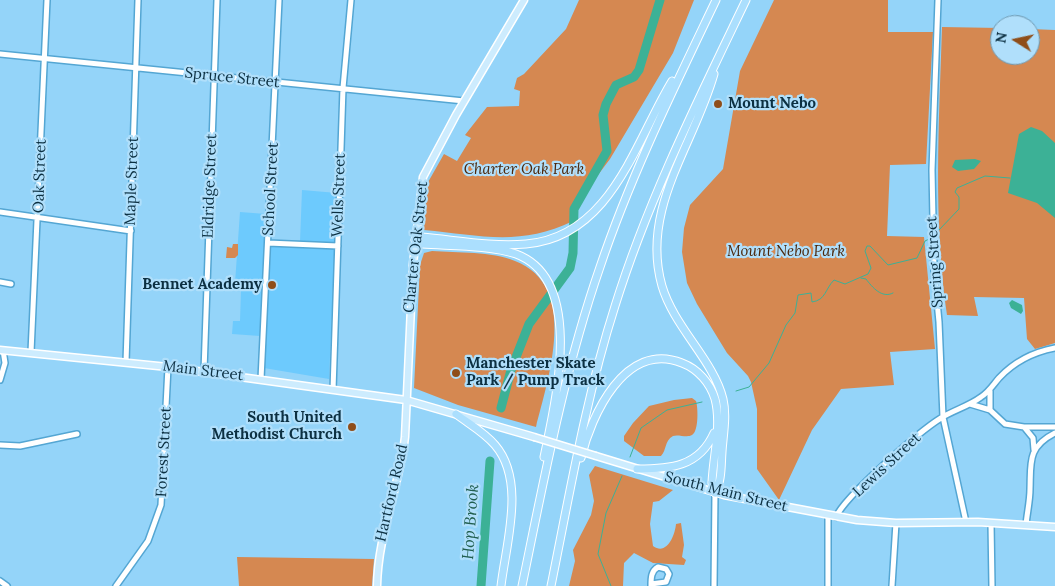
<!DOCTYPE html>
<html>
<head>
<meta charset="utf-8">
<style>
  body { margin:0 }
  #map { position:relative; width:1055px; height:586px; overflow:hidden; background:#94d4f9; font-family:Lora,serif }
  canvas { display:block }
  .north { position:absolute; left:990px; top:15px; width:50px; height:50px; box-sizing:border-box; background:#b0dffb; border:1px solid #6e99b1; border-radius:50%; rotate:280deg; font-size:14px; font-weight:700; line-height:20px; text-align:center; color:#0c3042 }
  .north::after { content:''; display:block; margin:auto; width:18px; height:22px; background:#8f4e1a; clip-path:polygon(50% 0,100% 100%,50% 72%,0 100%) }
</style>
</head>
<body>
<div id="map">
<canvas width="1055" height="586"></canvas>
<div class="north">N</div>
</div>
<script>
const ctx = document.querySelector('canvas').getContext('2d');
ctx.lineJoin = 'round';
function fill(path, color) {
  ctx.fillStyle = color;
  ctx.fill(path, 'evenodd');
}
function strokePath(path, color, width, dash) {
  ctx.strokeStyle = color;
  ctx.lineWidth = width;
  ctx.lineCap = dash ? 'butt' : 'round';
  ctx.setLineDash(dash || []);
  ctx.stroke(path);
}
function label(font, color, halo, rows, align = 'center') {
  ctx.font = font + ' Lora,serif';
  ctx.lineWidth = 4.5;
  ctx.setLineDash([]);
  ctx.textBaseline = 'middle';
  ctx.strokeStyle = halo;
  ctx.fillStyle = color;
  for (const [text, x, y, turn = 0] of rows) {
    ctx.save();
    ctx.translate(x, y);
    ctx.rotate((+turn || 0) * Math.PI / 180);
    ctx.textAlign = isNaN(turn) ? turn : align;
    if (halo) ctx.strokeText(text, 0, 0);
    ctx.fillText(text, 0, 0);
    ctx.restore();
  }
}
const built = new Path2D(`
  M 302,190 L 337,193 L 329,379 L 258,367 L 260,336 L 232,334 L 233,321 L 240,321 L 241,290 L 234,290 L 234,287 L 212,287 L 212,282 L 235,283 L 240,212 L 266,214 L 265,240 L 300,242 Z`);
const green = new Path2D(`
  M 579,0 L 694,0 L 673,53 L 610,159 L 579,200 L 573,221 C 520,247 479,235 424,230 L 427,184 L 444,154 L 457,161 L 471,138 L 465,135 L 487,107 L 519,106 L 520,91 L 514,89 L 517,78 L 524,74 L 566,29 Z
  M 774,0 L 888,0 L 888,32 L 933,32 L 926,164 L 890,165 L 887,236 L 924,237 L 935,349 L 890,352 L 894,385 L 841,389 L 812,430 L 779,500 L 757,469 L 757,409 L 751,382 L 748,376 L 727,353 L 697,304 L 687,283 L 682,252 L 684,228 L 690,205 L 723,169 L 740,71 Z
  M 942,27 L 1000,28 L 1000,55 L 1030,55 L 1030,29 L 1055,30 L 1055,343 L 1035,349 L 1027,339 L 1024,298 L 974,297 L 978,316 L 947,315 C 933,219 939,123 942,27 Z
  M 233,244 L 238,244 L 238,255 L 235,258 L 226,258 L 227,247 L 232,248 Z
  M 432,251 C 458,253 491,251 515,261 C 580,286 548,379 536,427 L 458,405 L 414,388 L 420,265 L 424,253 Z
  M 692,398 L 696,401 C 698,407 699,431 692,435 C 687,438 678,434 673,436 C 664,441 667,450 661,456 L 644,456 L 624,441 L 624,436 L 633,423 L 649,406 L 674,400 Z
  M 595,466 L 673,490 L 659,501 L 653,502 L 650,524 L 653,546 C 667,556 675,535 676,524 L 681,523 L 684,545 L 682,557 L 686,560 L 684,565 L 653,563 L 634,553 L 624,563 L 623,586 L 569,586 L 575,561 L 573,550 L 591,515 L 594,501 L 589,475 Z
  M 237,557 L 374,559 L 372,586 L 239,586 Z`);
const water = new Path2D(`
  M 1031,127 L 1042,131 L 1055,143 L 1055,218 L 1037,203 L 1008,193 L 1019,134 Z
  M 975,159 L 981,161 L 974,169 L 958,171 L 952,167 L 955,160 Z
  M 1012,300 L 1022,305 L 1023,311 L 1021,314 L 1011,308 L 1009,303 Z`);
const stream = new Path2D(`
  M 939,230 L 959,209 L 959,197 L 955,192 L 957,188 L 985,176 L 1010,178
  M 861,278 L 866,279 C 872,287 882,299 893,293
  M 736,391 L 749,387 L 769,363 L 786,325 L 795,313 L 798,295 L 811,293 L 812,302 C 826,300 825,289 834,280 L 845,284 L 868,274 L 871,268 L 865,251 L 867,246 L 870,246 L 888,265 L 917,258 L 925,241 L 929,239
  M 630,457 L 641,428 L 667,410 L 702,402
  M 611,586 L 598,554 L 606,513 L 622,476`);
const river = new Path2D(`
  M 501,408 L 511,370 L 529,324 L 570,268 L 573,253 L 574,209 L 607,151 L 603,115 L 606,104 L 616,85 L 634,77 L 639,70 L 660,0
  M 481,586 L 490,461`);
const minor = new Path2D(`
  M 938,0 L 932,170 L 934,270 L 939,322 L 943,417 L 966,522
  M 0,54 L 464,101
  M 0,212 L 131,231
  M 268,243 L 338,246
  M 0,282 L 11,284
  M 31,352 L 47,0
  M 126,362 L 138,0
  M 204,371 L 217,0
  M 261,379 L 279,0
  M 0,380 L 5,363 L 3,350
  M 333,390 L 343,88 L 351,0
  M 990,391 L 990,410
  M 970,404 L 990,410 L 1005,424 L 1024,427 L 1033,438 L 1034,450
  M 1024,427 L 1055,427
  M 0,445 L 20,446 L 77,434
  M 836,517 C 845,496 920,431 941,418 C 954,410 969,406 981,397 C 989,392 993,385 999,378 C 1014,362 1034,352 1055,348
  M 991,523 L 992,586
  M 1026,525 C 1027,513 1030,501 1030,489 C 1031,463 1027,447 1055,433
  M 0,581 L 7,586
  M 116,586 L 148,541 L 161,505 L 168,367
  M 651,586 C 651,578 651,571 658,567 L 666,569 L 669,574 L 666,582 L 651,584
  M 714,586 L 715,493
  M 828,586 L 828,515
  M 892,586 L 896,523`);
const major = new Path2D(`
  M 0,350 L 168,367 L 406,400 L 534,437
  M 596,456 L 724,495 L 857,520 L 896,523 L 978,522 L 1055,527
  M 377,586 C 378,534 399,488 405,437 L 413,264 L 423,177 L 456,115 L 524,0`);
const highway = new Path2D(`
  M 714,74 C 694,145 640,209 662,286 C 674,327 714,361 723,399 C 727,416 723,435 722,452 C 721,465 722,481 715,493
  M 415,240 L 422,244 C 450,246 490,245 516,254 C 586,280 555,403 544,457
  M 415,240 L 422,237 C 456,240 492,247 526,244 C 611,237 635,142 672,81
  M 456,414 C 469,424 484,432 495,445 C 526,481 506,543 501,586
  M 581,458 C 591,416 625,340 682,363 C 698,369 710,383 715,399 C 722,425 713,456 712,483 L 715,493
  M 637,469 C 670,469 699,467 714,433
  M 522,586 C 544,479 564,371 600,267 C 631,175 674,88 716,0
  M 551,586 C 570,492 586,397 615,306 C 648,200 698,100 746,0`);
const majorBridge = new Path2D(`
  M 534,437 L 596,456`);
const markers = [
  [718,104,5,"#8f4e1a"],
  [272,285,5,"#8f4e1a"],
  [456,373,5,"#8f4e1a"],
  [352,427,5,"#8f4e1a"]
];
const streetNames = [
  ["Spruce Street",232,78,6],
  ["Oak Street",40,176,-88],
  ["Maple Street",132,181,-88],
  ["Eldridge Street",210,186,-88],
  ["School Street",271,189,-87],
  ["Wells Street",339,195,-88],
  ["Charter Oak Street",416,247,-84],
  ["Spring Street",935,262,-94],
  ["Main Street",203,371,7],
  ["Forest Street",164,452,-87],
  ["Lewis Street",887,465,-43],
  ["South Main Street",726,492,14],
  ["Hartford Road",392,493,-77]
];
const poiNames = [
  ["Mount Nebo",728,104],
  ["Bennet Academy",262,285,"right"],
  ["Manchester Skate",466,364],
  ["Park / Pump Track",466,381],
  ["South United",342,418,"right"],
  ["Methodist Church",342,435,"right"]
];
const parkNames = [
  ["Charter Oak Park",524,170],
  ["Mount Nebo Park",786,252]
];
const waterNames = [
  ["Hop Brook",471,522,-86]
];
fill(built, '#6dcafd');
fill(green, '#d58851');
fill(water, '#3cb196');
strokePath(stream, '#3cb196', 1);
strokePath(river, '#3cb196', 9);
strokePath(minor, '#54a6d3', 8);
strokePath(major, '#fff', 9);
strokePath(highway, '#fff', 9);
strokePath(minor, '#fff', 5);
strokePath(major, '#cdecfe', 6);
strokePath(highway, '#abdffe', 7);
strokePath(majorBridge, '#fff', 9, []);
strokePath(majorBridge, '#cdecfe', 6);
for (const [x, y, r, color] of markers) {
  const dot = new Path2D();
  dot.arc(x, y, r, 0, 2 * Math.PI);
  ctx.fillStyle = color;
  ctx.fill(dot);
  strokePath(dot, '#b0dffb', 2);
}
label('15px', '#0c3042', '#b0dffb', streetNames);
label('bold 15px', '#0c3042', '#b0dffb', poiNames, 'left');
label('italic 15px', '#4c270b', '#b0dffb', parkNames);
label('italic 16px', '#215f50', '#b0dffb', waterNames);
</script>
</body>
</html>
